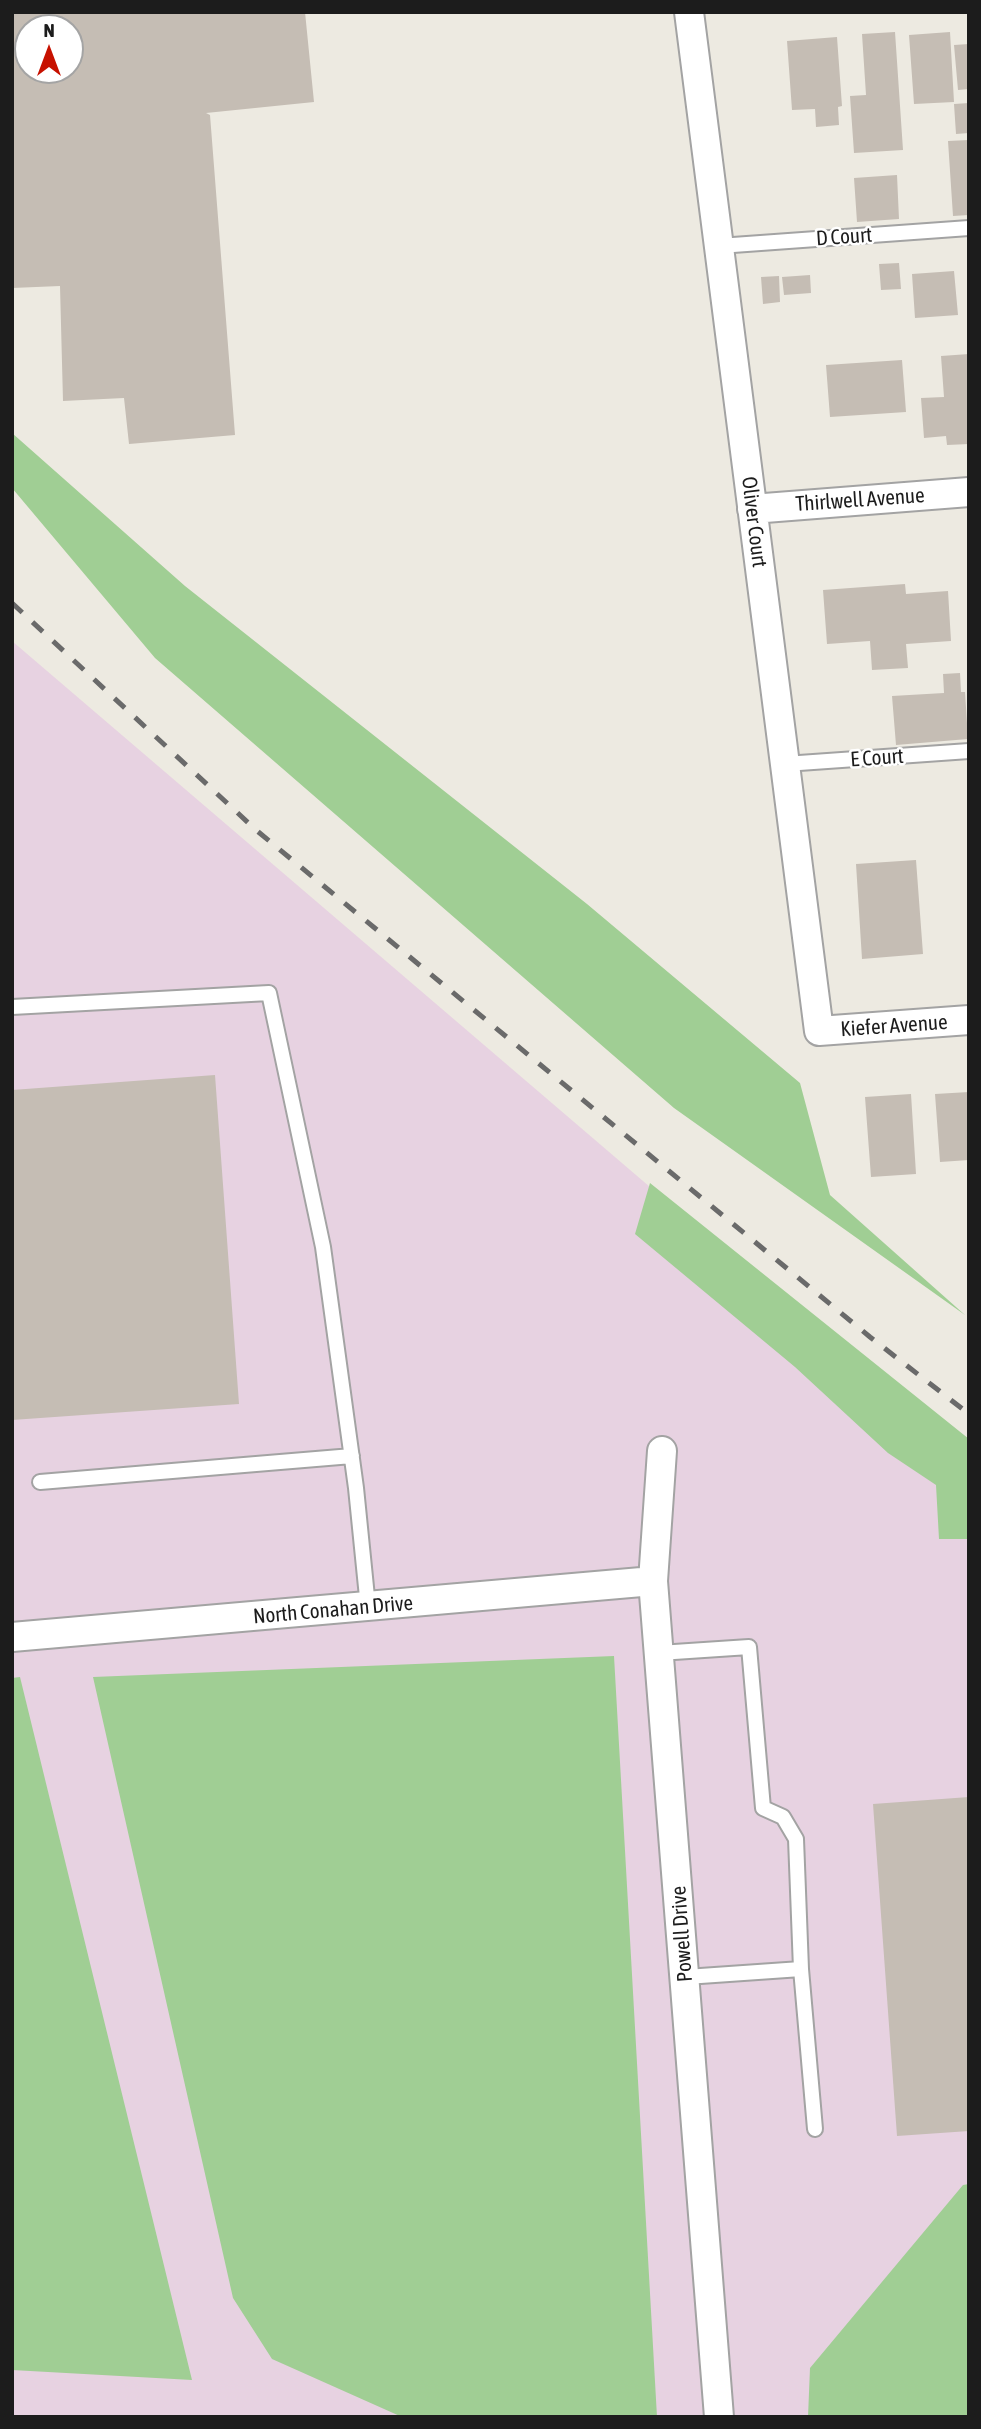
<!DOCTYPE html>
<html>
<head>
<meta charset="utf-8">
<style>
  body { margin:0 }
  #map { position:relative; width:981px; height:2429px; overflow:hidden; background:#edeae1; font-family:"Asap Condensed",sans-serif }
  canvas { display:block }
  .frame { position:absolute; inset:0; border:14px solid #1c1c1c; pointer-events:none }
  .north { position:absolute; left:14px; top:14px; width:70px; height:70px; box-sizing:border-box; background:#fff; border:2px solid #a4a4a4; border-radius:50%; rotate:0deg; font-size:19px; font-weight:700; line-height:28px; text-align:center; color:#1c1c1c }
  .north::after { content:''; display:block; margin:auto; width:24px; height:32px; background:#c71100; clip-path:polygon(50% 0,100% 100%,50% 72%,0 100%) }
</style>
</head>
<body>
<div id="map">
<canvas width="981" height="2429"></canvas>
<div class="frame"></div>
<div class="north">N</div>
</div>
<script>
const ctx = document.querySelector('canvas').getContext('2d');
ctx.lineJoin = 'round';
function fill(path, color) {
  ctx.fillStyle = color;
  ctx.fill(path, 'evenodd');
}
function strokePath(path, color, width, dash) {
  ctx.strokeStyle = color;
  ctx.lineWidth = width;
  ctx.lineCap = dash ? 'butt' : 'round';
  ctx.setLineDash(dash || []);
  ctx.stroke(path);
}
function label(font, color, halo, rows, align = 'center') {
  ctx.font = font + ' "Asap Condensed",sans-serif';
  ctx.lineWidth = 5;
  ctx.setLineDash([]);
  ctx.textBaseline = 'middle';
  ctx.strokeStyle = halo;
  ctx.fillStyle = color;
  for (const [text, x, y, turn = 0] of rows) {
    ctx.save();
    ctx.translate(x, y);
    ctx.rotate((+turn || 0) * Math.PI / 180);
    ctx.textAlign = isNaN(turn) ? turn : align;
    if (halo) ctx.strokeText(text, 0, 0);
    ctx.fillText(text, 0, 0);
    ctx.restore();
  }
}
const industrial = new Path2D(`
  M 12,641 L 969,1460 L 969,2417 L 12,2417 Z`);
const forest = new Path2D(`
  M 12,433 L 185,586 L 587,904 L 800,1083 L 830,1195 L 965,1315 L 674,1108 L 155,658 L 12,488 Z
  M 650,1183 L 969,1439 L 969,1539 L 939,1539 L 936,1485 L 888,1453 L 795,1367 L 635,1234 Z
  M 614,1656 L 657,2417 L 402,2417 L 272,2359 L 233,2298 L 93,1677 Z
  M 20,1677 L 192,2380 L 12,2370 L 12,1678 Z
  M 969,2184 L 969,2417 L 808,2417 L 810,2368 L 963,2185 Z`);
const building = new Path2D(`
  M 12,12 L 305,12 L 314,102 L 206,113 L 210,115 L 235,435 L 129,444 L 124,398 L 63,401 L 60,286 L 12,288 ZM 28,28 L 70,28 L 70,70 L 28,70 Z
  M 895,32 L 903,150 L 854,153 L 850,96 L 866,95 L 862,34 Z
  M 950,32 L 954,102 L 914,104 L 909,35 Z
  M 837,37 L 842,106 L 838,107 L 839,125 L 816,127 L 815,109 L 792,110 L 787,41 Z
  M 969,44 L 969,89 L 958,90 L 954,45 Z
  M 969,103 L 969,133 L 956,134 L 954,104 Z
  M 969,140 L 969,215 L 953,216 L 948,141 Z
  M 897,175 L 899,219 L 857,222 L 854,178 Z
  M 899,263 L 901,289 L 881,290 L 879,264 Z
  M 954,271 L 958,315 L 915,318 L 912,274 Z
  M 810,275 L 811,293 L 784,295 L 782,277 Z
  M 779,276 L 780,302 L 763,304 L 761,277 Z
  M 969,354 L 969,444 L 947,445 L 946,436 L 924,438 L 921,398 L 944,397 L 941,356 Z
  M 902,360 L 906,412 L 830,417 L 826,365 Z
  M 905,584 L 906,594 L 948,591 L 951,641 L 906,644 L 908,668 L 872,670 L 870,641 L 827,644 L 823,590 Z
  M 960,673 L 961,692 L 965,692 L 968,739 L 896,745 L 892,696 L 944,693 L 943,674 Z
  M 916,860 L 923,954 L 862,959 L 856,864 Z
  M 215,1075 L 239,1404 L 12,1420 L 12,1090 Z
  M 969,1092 L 969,1160 L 940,1162 L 935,1094 Z
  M 911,1094 L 916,1174 L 871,1177 L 865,1097 Z
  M 969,1797 L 969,2131 L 897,2136 L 873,1804 Z`);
const service = new Path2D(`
  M 719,246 L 969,228
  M 785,764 L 969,751
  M 12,1007 L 269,993 L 323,1247 L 356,1488 L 368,1607
  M 40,1482 L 352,1456
  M 659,1653 L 749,1647 L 763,1808 L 783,1817 L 796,1839 L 801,1969
  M 686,1977 L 801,1969 L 815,2129`);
const minor = new Path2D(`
  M 689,12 L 819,1031 L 969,1020
  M 752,509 L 969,492
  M 662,1451 L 653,1581 L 719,2417
  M 12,1637 L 653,1581`);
const rail = new Path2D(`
  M 12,603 L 256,830 L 870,1337 L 969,1414`);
const streetNames = [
  ["D Court",844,237,-4],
  ["Thirlwell Avenue",860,500,-4],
  ["Oliver Court",754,522,83],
  ["E Court",877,758,-4],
  ["Kiefer Avenue",894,1026,-4],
  ["North Conahan Drive",333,1610,-5],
  ["Powell Drive",682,1934,-94]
];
fill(industrial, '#e7d2e1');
fill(forest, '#a0ce94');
fill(building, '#c5bdb4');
strokePath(service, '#a3a3a3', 18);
strokePath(minor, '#a3a3a3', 32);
strokePath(service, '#fff', 14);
strokePath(minor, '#fff', 28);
strokePath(rail, '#6a6a6a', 5, [14, 14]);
label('21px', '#1c1c1c', '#fff', streetNames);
</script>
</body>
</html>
